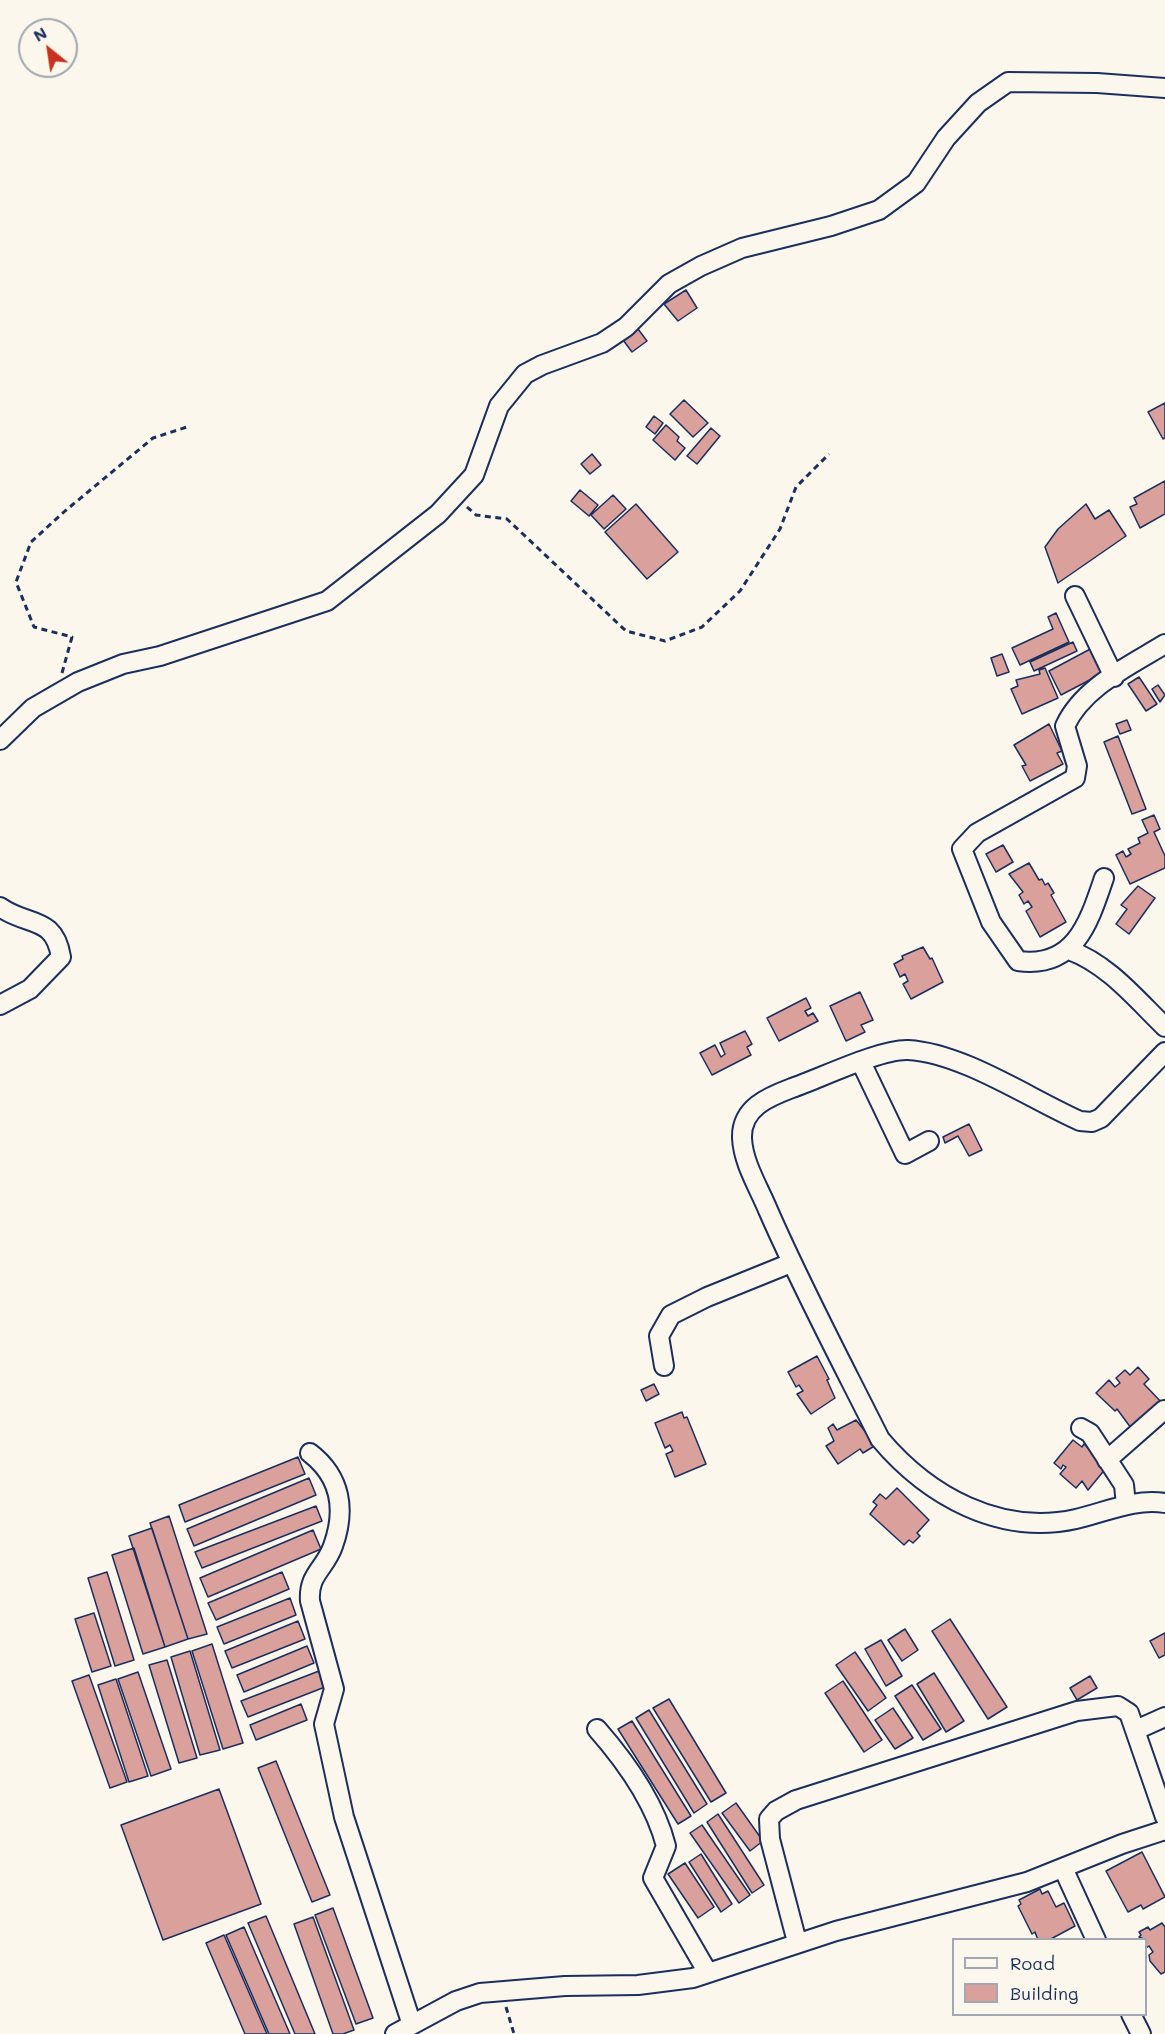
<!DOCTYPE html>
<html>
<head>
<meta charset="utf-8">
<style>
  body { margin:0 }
  #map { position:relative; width:1165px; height:2034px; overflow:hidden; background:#fbf7ec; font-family:Mali,sans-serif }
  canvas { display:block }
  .legend { position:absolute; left:952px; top:1938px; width:195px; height:78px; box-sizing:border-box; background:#fbf7ec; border:2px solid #a1a7b3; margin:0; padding:8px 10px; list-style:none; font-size:18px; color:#1b2f5e }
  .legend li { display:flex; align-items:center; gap:12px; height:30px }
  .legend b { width:30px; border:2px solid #a1a7b3 }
  .north { position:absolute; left:18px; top:18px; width:60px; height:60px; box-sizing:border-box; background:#fbf7ec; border:2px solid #a1a7b3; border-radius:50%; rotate:330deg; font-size:16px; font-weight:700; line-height:24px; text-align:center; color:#1b2f5e }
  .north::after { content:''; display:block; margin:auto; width:21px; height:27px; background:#c8321e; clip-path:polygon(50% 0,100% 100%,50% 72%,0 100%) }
</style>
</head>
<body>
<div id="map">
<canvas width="1165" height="2034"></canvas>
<ul class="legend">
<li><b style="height:8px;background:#fbf7ec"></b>Road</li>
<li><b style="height:16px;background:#daa09b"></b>Building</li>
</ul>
<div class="north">N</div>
</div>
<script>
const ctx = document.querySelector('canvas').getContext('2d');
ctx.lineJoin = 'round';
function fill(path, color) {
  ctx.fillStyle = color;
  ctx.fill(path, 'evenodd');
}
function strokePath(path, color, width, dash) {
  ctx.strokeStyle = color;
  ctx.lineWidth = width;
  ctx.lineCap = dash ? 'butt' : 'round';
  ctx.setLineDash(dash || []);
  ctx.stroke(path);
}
const building = new Path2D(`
  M 686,290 L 697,308 L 678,321 L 664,304 Z
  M 638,329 L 647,341 L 632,352 L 623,340 Z
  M 684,400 L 708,423 L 693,437 L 670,414 Z
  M 1165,403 L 1165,438 L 1163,439 L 1148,412 Z
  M 654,416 L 663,423 L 655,434 L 646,427 Z
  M 666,425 L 679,437 L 677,441 L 685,448 L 675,460 L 653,440 Z
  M 711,428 L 720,436 L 697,464 L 687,456 Z
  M 592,454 L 601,465 L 590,474 L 581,464 Z
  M 1165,481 L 1165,514 L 1140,528 L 1130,507 L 1137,504 L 1134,498 Z
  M 580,490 L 598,505 L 589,516 L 571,501 Z
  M 613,495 L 626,509 L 604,529 L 591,515 Z
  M 636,504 L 678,552 L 647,579 L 605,532 Z
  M 1086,504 L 1095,519 L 1109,510 L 1126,536 L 1058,583 L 1045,547 L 1058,529 Z
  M 1056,613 L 1069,642 L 1020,665 L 1012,648 L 1053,629 L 1048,617 Z
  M 1073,642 L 1077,651 L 1034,671 L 1030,662 Z
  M 1094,647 L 1103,673 L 1061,695 L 1049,671 Z
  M 1002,654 L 1009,672 L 997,676 L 991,658 Z
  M 1045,668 L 1058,698 L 1022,714 L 1011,689 L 1018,686 L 1016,680 L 1040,674 L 1039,670 Z
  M 1139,677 L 1157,704 L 1146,711 L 1128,684 Z
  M 1158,685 L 1165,695 L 1160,702 L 1152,689 Z
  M 1127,720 L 1131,730 L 1120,734 L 1116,724 Z
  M 1049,724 L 1062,751 L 1057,753 L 1063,764 L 1030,781 L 1022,766 L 1026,765 L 1014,745 Z
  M 1118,736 L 1146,809 L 1132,814 L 1104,742 Z
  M 1154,815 L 1160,829 L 1154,832 L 1165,856 L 1165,868 L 1130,884 L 1116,855 L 1123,851 L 1126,857 L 1131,854 L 1128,849 L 1140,843 L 1138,838 L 1148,833 L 1142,820 Z
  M 1003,845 L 1013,862 L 996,872 L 986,854 Z
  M 1029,863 L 1039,880 L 1042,879 L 1045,885 L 1048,883 L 1054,893 L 1051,895 L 1066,922 L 1040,937 L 1026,911 L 1032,907 L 1028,901 L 1024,904 L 1019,895 L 1023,892 L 1009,874 Z
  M 1138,886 L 1155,898 L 1129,934 L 1116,924 L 1127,909 L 1121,905 Z
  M 923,947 L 930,959 L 932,958 L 943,982 L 911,999 L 903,984 L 908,981 L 905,974 L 900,977 L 894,964 L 903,959 L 902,956 Z
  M 860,992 L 873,1020 L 861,1025 L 865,1032 L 846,1041 L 830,1006 Z
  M 806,998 L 811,1008 L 805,1011 L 808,1016 L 813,1013 L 818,1021 L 779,1041 L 767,1018 Z
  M 745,1031 L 752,1044 L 747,1047 L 751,1055 L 712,1075 L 700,1053 L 715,1045 L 721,1057 L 725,1054 L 720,1043 Z
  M 969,1124 L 982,1150 L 969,1156 L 958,1136 L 945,1143 L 943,1137 Z
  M 817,1356 L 829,1379 L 827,1380 L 835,1398 L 811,1414 L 797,1394 L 803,1391 L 799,1385 L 796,1387 L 788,1372 Z
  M 1138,1367 L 1149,1379 L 1144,1384 L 1163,1404 L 1134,1432 L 1117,1409 L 1115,1411 L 1096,1393 L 1109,1380 L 1115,1387 L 1120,1383 L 1116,1378 L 1125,1370 L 1130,1375 Z
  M 654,1384 L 659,1394 L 646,1401 L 641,1390 Z
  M 682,1412 L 684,1418 L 687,1417 L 706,1464 L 675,1477 L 666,1454 L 673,1451 L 670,1445 L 665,1448 L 655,1423 Z
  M 856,1420 L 876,1445 L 863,1453 L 860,1449 L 838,1464 L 826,1446 L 834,1441 L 828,1428 L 833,1424 L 837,1430 Z
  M 1073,1440 L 1082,1447 L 1084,1444 L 1107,1467 L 1088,1490 L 1082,1481 L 1076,1488 L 1060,1474 L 1066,1467 L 1063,1465 L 1061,1469 L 1054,1463 Z
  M 298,1457 L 305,1474 L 185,1522 L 179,1505 Z
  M 309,1478 L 316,1495 L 194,1546 L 187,1529 Z
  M 897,1488 L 929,1520 L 917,1533 L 920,1536 L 913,1543 L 909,1540 L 904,1545 L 870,1514 L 877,1505 L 873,1502 L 880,1494 L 886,1499 Z
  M 316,1506 L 322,1521 L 202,1568 L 195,1552 Z
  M 169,1516 L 207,1634 L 188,1639 L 150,1523 Z
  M 152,1528 L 188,1639 L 165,1647 L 129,1536 Z
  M 313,1530 L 321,1549 L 208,1597 L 200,1578 Z
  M 134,1548 L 165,1647 L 143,1654 L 112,1555 Z
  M 107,1572 L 134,1660 L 115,1666 L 88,1578 Z
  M 282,1572 L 289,1589 L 216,1620 L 208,1603 Z
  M 290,1598 L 296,1615 L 224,1644 L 217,1627 Z
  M 94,1613 L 111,1666 L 92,1672 L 75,1619 Z
  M 950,1619 L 1007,1707 L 988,1719 L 932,1631 Z
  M 298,1621 L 305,1639 L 232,1668 L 225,1651 Z
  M 905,1629 L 918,1650 L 902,1661 L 888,1640 Z
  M 1165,1633 L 1165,1655 L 1159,1658 L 1150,1641 Z
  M 881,1640 L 902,1676 L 886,1686 L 865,1649 Z
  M 212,1644 L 243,1743 L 223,1749 L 192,1651 Z
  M 307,1646 L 314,1663 L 244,1692 L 237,1675 Z
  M 190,1651 L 220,1750 L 200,1755 L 171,1657 Z
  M 855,1652 L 886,1698 L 868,1711 L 836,1665 Z
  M 167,1660 L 197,1758 L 179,1763 L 149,1665 Z
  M 319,1671 L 325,1687 L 248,1717 L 241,1701 Z
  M 138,1672 L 171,1769 L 151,1776 L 118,1679 Z
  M 934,1673 L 964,1721 L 946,1732 L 917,1684 Z
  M 89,1675 L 127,1782 L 110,1788 L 72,1681 Z
  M 1090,1676 L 1097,1688 L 1077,1700 L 1070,1688 Z
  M 116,1679 L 148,1776 L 129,1782 L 98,1685 Z
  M 843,1681 L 882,1740 L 864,1752 L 825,1693 Z
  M 912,1685 L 941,1729 L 923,1740 L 895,1696 Z
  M 669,1699 L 726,1793 L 711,1802 L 653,1708 Z
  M 301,1704 L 307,1720 L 256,1740 L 250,1725 Z
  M 893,1708 L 913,1738 L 895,1749 L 875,1720 Z
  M 649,1710 L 707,1804 L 694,1813 L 636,1718 Z
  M 632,1721 L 691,1816 L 678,1824 L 618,1729 Z
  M 276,1761 L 330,1895 L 312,1902 L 258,1768 Z
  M 219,1789 L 261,1904 L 163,1940 L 121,1825 Z
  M 736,1803 L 763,1841 L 750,1851 L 722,1813 Z
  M 718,1814 L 764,1885 L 752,1893 L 707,1822 Z
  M 702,1825 L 750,1895 L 739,1903 L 690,1833 Z
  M 1142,1852 L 1165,1897 L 1143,1909 L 1141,1905 L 1128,1912 L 1106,1871 Z
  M 701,1854 L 732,1904 L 721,1912 L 689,1862 Z
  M 685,1863 L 714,1907 L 698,1918 L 668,1874 Z
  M 1040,1889 L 1042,1894 L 1048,1891 L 1056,1907 L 1064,1903 L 1075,1926 L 1049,1940 L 1038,1940 L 1035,1932 L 1032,1934 L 1018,1906 L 1021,1904 L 1019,1900 Z
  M 333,1908 L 373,2018 L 356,2024 L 315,1915 Z
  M 266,1916 L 315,2034 L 295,2034 L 248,1923 Z
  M 313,1917 L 354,2030 L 343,2034 L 333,2034 L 294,1924 Z
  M 1162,1923 L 1165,1927 L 1165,1972 L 1161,1974 L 1150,1961 L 1149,1955 L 1153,1952 L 1149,1946 L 1146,1948 L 1146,1940 L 1139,1937 L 1141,1935 L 1139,1932 L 1148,1927 L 1150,1930 Z
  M 244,1927 L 290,2034 L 269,2034 L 226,1935 Z
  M 224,1935 L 267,2034 L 245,2034 L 206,1943 Z`);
const path = new Path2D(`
  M 467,507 L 476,515 L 507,519 L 626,631 L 665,641 L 702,627 L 740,591 L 780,529 L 796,487 L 829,454
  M 62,673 L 72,637 L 34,627 L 16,582 L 31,542 L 65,511 L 153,438 L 190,426
  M 506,2007 L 514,2034`);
const minor = new Path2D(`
  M 1075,596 L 1114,677
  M 0,740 L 33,708 L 78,682 L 123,664 L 160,656 L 327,601 L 438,514 L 474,475 L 499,406 L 525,374 L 542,365 L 602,343 L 626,327 L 669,284 L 701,266 L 742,248 L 831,226 L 879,210 L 916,183 L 946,138 L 978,103 L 1008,82 L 1097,83 L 1165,88
  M 1104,878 C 1089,922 1075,969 1018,961 L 991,922 L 962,849 L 977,833 L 1075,778 L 1077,766 L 1065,726 C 1083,687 1129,666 1165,644
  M 0,907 C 28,927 54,915 61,957 L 30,989 L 0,1005
  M 1069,950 C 1108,964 1136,999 1165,1027
  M 1165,1052 L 1101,1118 L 1092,1122 L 1080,1121 C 1030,1099 963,1053 908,1050 C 880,1049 821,1078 792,1088 C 768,1097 741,1108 742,1138 C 743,1163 759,1188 768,1210 C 802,1288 842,1363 880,1439 C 928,1496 1000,1536 1076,1519 C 1106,1512 1135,1498 1165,1503
  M 861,1062 L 905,1154 L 929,1141
  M 664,1366 L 659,1336 L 671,1315 L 707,1297 L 791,1263
  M 1081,1428 L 1090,1433 L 1124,1485 L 1126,1505
  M 310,1453 C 341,1477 346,1510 333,1546 C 325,1569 308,1574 310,1601 L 334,1689 L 324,1724 L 344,1817 L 412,2025
  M 1107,1460 L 1164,1410
  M 597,1729 C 626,1762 655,1803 666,1846 L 653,1878 L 708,1973
  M 1136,1730 L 1165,1717
  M 1063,1868 L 1096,1940
  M 797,1942 L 770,1839 L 769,1819 L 776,1811 L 796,1800 L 1077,1711 L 1118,1706 L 1129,1713 L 1165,1817
  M 1131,2014 L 1141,2034
  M 395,2034 L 456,2001 L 480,1993 L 565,1986 L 638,1985 L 693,1978 L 836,1931 L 1027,1882 L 1122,1844 L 1165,1830`);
fill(building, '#daa09b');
strokePath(building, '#1b2f5e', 1.5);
strokePath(minor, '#1b2f5e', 22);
strokePath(path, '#1b2f5e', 3, [6, 4.5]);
strokePath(minor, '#fbf7ec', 18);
</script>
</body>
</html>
